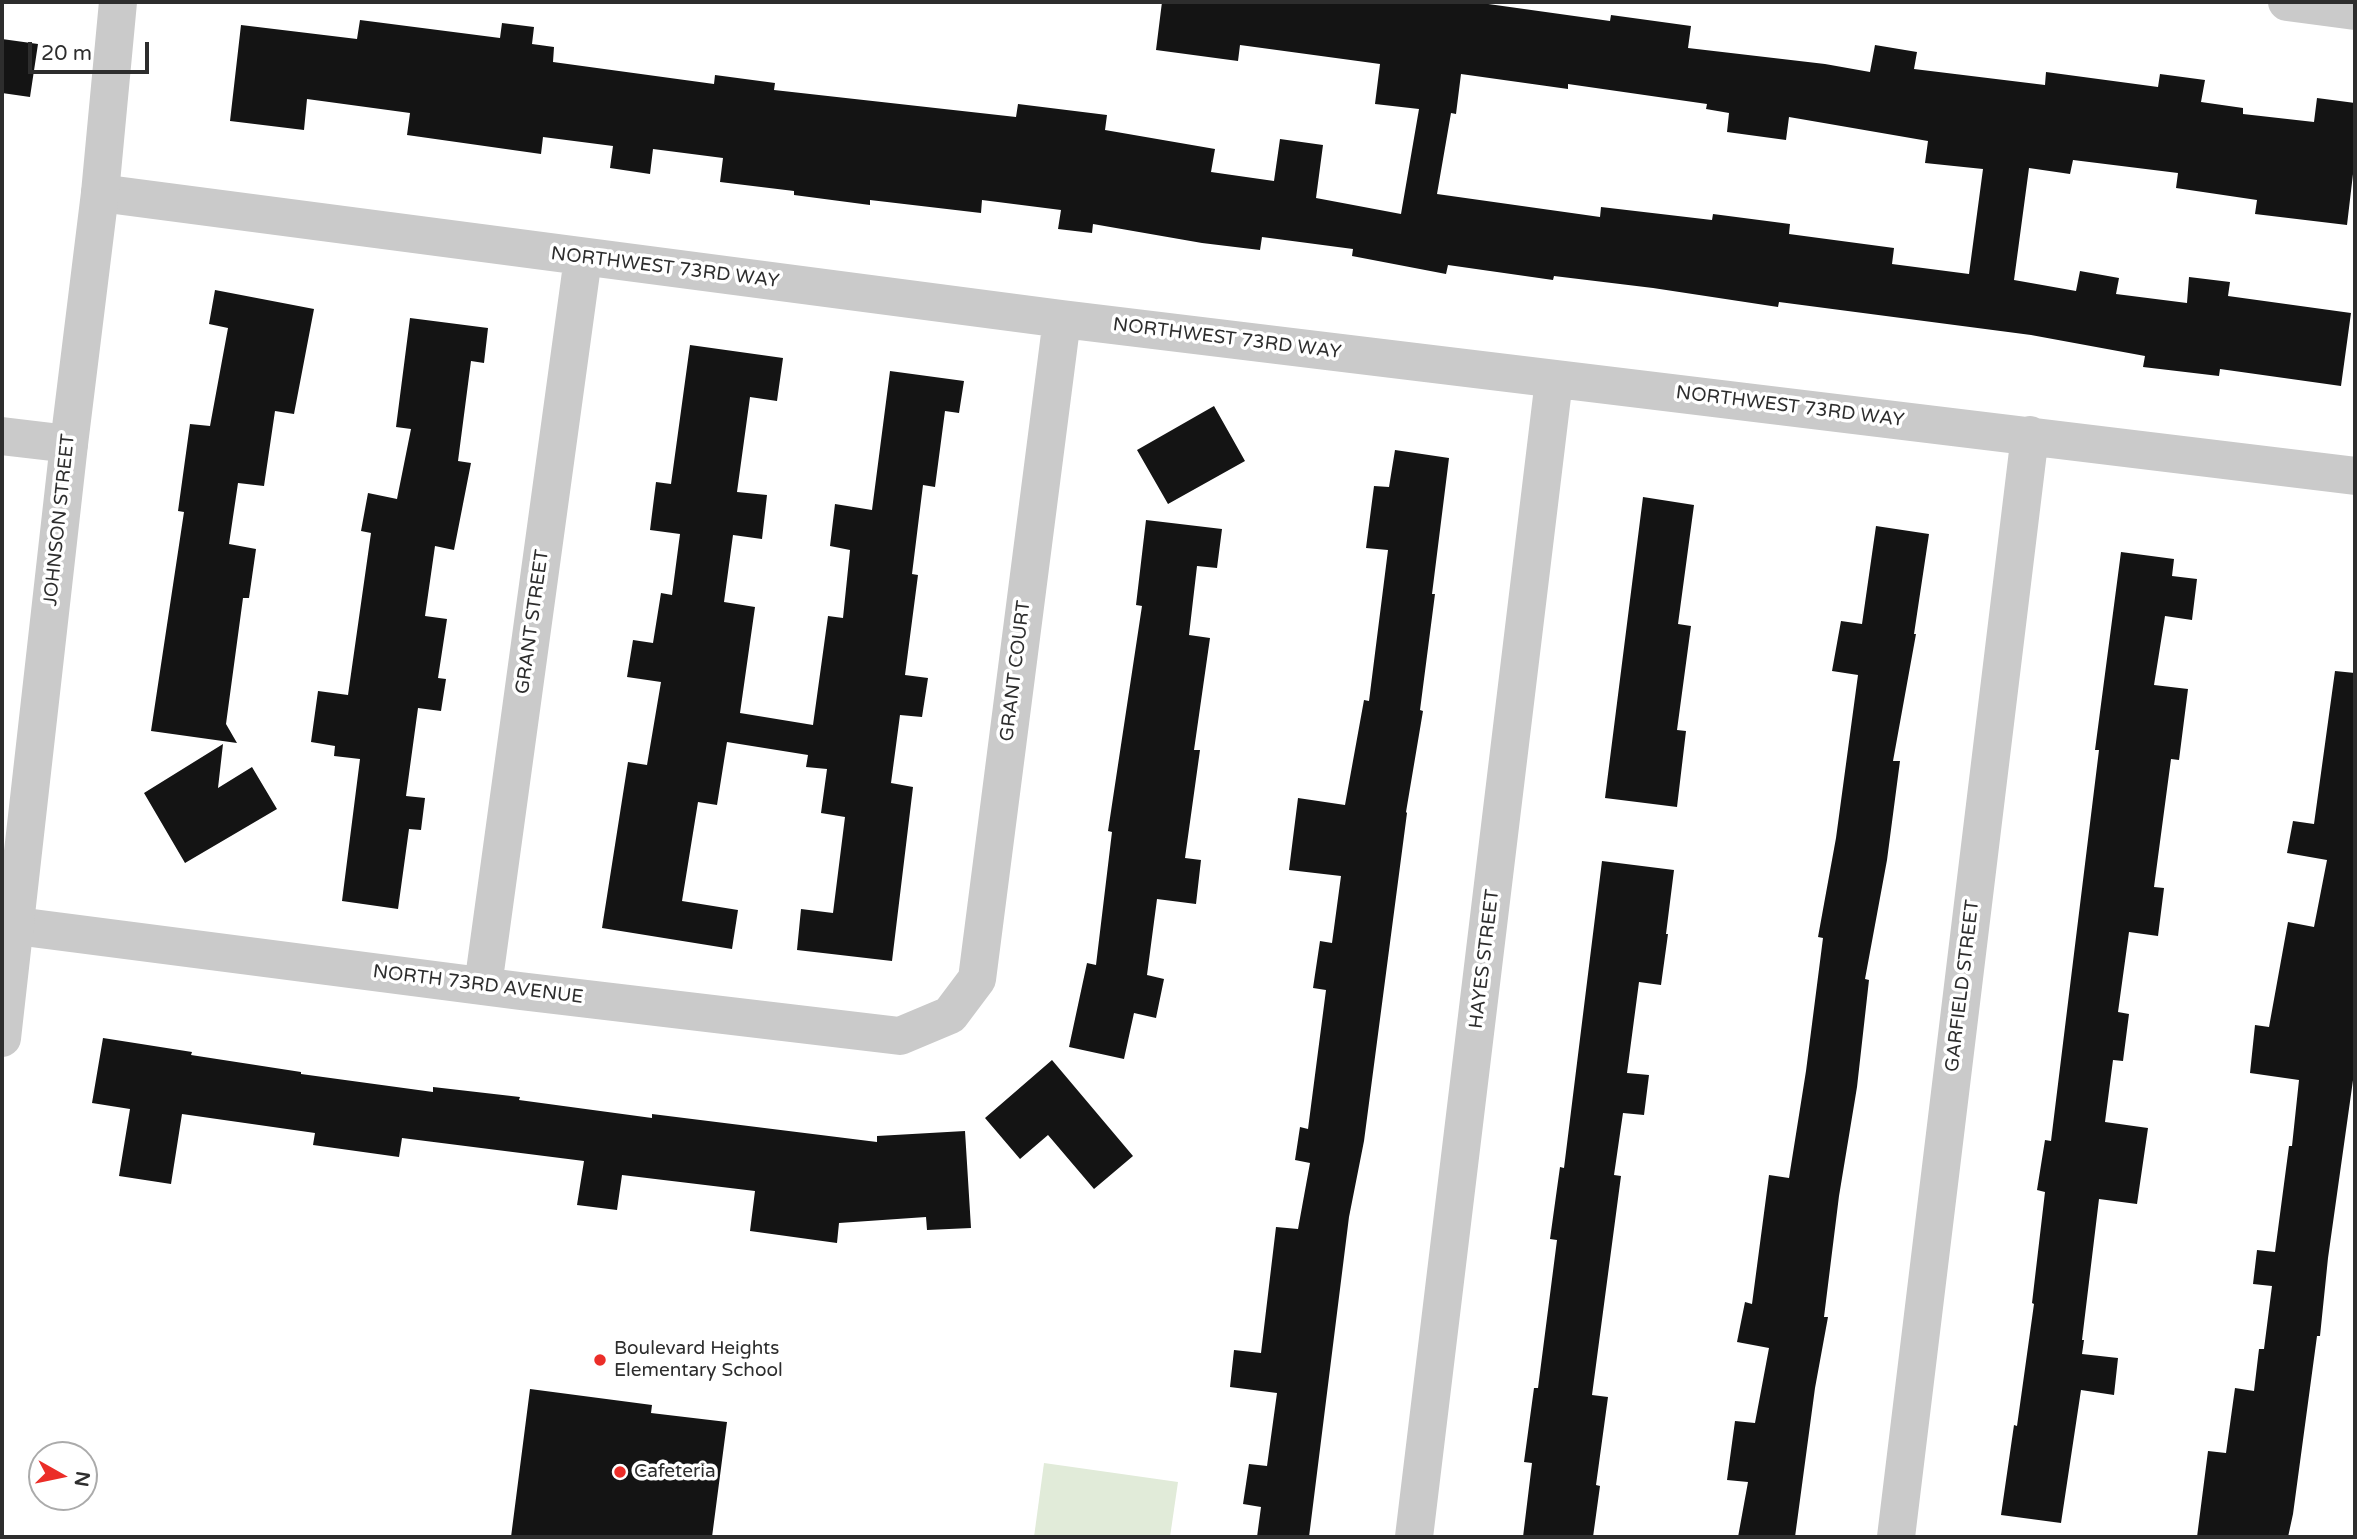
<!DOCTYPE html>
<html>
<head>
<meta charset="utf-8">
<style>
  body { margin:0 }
  #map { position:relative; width:2357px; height:1539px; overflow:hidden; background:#fff; font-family:"Varela Round",sans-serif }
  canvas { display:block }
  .frame { position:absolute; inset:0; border:4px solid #2d2d2d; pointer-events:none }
  .north { position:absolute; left:28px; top:1441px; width:70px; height:70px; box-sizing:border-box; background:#fff; border:2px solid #ababab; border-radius:50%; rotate:99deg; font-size:19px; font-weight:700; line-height:28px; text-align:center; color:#2d2d2d }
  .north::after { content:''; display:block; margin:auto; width:24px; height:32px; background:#eb2d28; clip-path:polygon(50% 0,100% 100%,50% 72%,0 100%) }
  .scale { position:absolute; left:28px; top:42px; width:121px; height:32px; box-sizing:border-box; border:4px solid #2d2d2d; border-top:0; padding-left:9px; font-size:21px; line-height:24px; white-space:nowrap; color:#2d2d2d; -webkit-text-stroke:5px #fff; paint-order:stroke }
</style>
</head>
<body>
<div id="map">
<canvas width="2357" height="1539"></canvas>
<div class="frame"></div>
<div class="north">N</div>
<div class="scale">20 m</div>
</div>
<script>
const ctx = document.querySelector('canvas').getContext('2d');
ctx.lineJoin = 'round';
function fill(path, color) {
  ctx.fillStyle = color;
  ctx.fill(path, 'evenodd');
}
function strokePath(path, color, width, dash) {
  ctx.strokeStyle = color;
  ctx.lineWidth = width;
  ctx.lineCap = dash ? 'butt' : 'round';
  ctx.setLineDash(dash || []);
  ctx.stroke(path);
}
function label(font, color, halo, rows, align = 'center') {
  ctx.font = font + ' "Varela Round",sans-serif';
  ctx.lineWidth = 7;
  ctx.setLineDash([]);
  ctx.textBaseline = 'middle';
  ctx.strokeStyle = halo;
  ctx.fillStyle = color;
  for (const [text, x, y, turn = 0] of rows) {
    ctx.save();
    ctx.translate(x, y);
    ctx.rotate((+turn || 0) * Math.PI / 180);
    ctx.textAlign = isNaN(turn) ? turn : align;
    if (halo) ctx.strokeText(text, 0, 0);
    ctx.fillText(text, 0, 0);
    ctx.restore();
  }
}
const green = new Path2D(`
  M 1044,1463 L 1178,1482 L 1170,1537 L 1034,1537 Z`);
const building = new Path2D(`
  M 1162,2 L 1474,2 L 1610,21 L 1611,15 L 1691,26 L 1688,48 L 1825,64 L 1870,72 L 1875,45 L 1917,52 L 1914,69 L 2045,85 L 2046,72 L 2158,87 L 2160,74 L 2205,80 L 2201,102 L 2243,108 L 2243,114 L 2314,122 L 2317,98 L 2355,103 L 2355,157 L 2347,225 L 2255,214 L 2257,200 L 2176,188 L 2178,173 L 2073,160 L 2070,174 L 2029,168 L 2014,280 L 2076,291 L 2080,271 L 2119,278 L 2116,294 L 2187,303 L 2189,277 L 2230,282 L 2228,296 L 2351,313 L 2341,386 L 2220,369 L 2219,376 L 2143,367 L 2145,356 L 2031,335 L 1779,302 L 1778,307 L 1653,288 L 1554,276 L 1553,280 L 1448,265 L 1446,274 L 1352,256 L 1353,249 L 1262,237 L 1260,250 L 1202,243 L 1093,224 L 1092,233 L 1058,229 L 1061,210 L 982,200 L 981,213 L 870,200 L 870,205 L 794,195 L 794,191 L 720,182 L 723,158 L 653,149 L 650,174 L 610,168 L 613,146 L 543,137 L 541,154 L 407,135 L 410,113 L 307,99 L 304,130 L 230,121 L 241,25 L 357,39 L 360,20 L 500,38 L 502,23 L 534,27 L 532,44 L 554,47 L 553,62 L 714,84 L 715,75 L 775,83 L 774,90 L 1016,117 L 1018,104 L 1107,115 L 1105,130 L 1215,149 L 1211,172 L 1274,181 L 1280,139 L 1323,145 L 1316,198 L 1401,214 L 1419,109 L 1375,104 L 1380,64 L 1240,45 L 1238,61 L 1156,50 ZM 1461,74 L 1568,89 L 1568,84 L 1707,104 L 1706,109 L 1729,113 L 1727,132 L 1786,140 L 1789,117 L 1928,141 L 1925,163 L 1983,169 L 1969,274 L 1892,264 L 1894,248 L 1789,234 L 1790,224 L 1713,214 L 1712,220 L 1601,207 L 1600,217 L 1437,194 L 1451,113 L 1456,114 Z
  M 2,39 L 38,44 L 30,97 L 2,93 Z
  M 215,290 L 314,309 L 294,414 L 275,411 L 264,486 L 238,483 L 229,544 L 256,549 L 249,598 L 243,598 L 226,724 L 237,743 L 151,731 L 184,512 L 178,511 L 190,424 L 210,426 L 228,328 L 209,324 Z
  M 410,318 L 488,328 L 484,363 L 471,361 L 458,461 L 471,463 L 454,550 L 435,546 L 425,616 L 447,619 L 438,678 L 446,679 L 441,711 L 418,708 L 406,796 L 425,798 L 421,830 L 409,829 L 398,909 L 342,901 L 360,759 L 334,756 L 335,746 L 311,742 L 318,691 L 348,695 L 371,533 L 361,531 L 368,493 L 397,499 L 411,429 L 396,427 Z
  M 690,345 L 783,358 L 777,401 L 750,397 L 737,492 L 767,495 L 762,539 L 733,535 L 724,602 L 755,607 L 740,713 L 813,725 L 828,616 L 843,618 L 850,550 L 830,546 L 835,504 L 872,510 L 890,371 L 964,381 L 959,413 L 945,411 L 935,487 L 923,485 L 912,574 L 918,575 L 905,675 L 928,678 L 922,717 L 900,715 L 891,783 L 913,787 L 892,961 L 797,950 L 801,909 L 833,913 L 845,817 L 821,813 L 827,769 L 806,767 L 808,755 L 727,742 L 717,805 L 698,802 L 682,901 L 738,910 L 732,949 L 602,928 L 628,762 L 647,765 L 661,682 L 627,677 L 633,640 L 653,643 L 661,593 L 672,595 L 680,534 L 650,530 L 656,482 L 671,484 Z
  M 1214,406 L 1245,461 L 1168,504 L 1137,450 Z
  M 1395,450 L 1449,458 L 1432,594 L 1435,594 L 1420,710 L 1423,711 L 1406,812 L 1407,813 L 1364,1141 L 1349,1217 L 1309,1537 L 1257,1537 L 1261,1507 L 1243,1504 L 1249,1464 L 1267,1466 L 1277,1393 L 1230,1387 L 1234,1350 L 1261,1353 L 1276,1227 L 1298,1229 L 1310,1163 L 1295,1160 L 1300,1127 L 1308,1129 L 1326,990 L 1313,988 L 1320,941 L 1332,943 L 1341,876 L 1289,870 L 1298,798 L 1345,805 L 1364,700 L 1369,701 L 1388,550 L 1366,548 L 1374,486 L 1389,487 Z
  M 1643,497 L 1694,505 L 1678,624 L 1691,626 L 1677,730 L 1686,731 L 1677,807 L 1605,798 Z
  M 1146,520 L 1222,529 L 1217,568 L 1197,566 L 1189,635 L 1210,638 L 1194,750 L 1200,750 L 1185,858 L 1201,860 L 1196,904 L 1157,899 L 1147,975 L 1164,979 L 1156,1018 L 1134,1013 L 1124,1059 L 1069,1047 L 1087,963 L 1096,965 L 1112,832 L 1108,831 L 1142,606 L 1136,605 Z
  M 1876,526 L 1929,534 L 1914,634 L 1916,634 L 1893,761 L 1900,761 L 1887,860 L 1865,979 L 1869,980 L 1857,1087 L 1839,1196 L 1824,1317 L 1828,1317 L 1815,1388 L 1795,1537 L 1738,1537 L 1748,1482 L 1727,1480 L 1735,1421 L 1755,1423 L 1769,1348 L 1737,1342 L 1745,1302 L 1752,1304 L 1769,1175 L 1789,1178 L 1806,1071 L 1823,938 L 1818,937 L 1836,838 L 1858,675 L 1832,671 L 1841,621 L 1862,624 Z
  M 2121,552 L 2174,559 L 2172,576 L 2197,579 L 2192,620 L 2165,616 L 2154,685 L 2188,689 L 2179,760 L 2171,759 L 2154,887 L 2164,888 L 2158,936 L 2129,932 L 2118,1012 L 2129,1014 L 2123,1061 L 2113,1060 L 2105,1122 L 2148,1128 L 2137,1204 L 2099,1199 L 2082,1340 L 2084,1340 L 2082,1354 L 2118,1358 L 2114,1395 L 2081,1390 L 2061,1523 L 2001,1515 L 2014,1425 L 2017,1426 L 2034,1304 L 2032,1303 L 2045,1192 L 2037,1190 L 2045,1140 L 2051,1141 L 2099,750 L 2095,750 Z
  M 2335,671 L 2355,673 L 2355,1066 L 2328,1258 L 2320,1336 L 2317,1336 L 2293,1514 L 2288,1537 L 2197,1537 L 2208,1451 L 2226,1453 L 2235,1388 L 2254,1391 L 2259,1349 L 2264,1349 L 2272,1286 L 2253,1284 L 2257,1250 L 2275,1252 L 2289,1146 L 2292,1146 L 2299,1080 L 2250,1073 L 2255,1025 L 2269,1027 L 2288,922 L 2314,927 L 2327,860 L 2287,853 L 2293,821 L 2314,824 Z
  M 223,744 L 218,788 L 252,767 L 277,809 L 185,863 L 144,793 Z
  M 1602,861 L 1674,870 L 1666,934 L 1668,934 L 1661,985 L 1639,982 L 1627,1073 L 1649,1075 L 1644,1115 L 1623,1113 L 1614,1175 L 1621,1176 L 1592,1395 L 1608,1397 L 1596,1485 L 1600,1486 L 1593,1537 L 1523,1537 L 1532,1463 L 1524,1462 L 1534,1388 L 1538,1388 L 1557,1240 L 1550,1239 L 1560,1167 L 1564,1168 Z
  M 103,1038 L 192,1052 L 191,1055 L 301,1072 L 301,1074 L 433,1092 L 433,1087 L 520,1097 L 519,1100 L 652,1118 L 652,1114 L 877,1142 L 877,1136 L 965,1131 L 971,1228 L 927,1230 L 926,1217 L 839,1223 L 837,1243 L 750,1231 L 755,1191 L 622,1175 L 617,1210 L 577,1205 L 584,1161 L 402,1138 L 399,1157 L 313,1145 L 315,1133 L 182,1114 L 171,1184 L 119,1176 L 130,1109 L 92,1103 Z
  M 1052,1060 L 1133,1156 L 1094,1189 L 1048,1135 L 1020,1159 L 985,1118 Z
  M 530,1389 L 652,1405 L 651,1413 L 727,1422 L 712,1537 L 511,1537 Z`);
const minor = new Path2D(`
  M 2287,2 L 2355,11
  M 100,193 L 1062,319 L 2355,476
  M 2,436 L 69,444
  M 2,924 L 520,991 L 900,1036 L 950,1015 L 977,979 L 1062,319
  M 483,986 L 583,258
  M 1414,1537 L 1554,380
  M 1896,1537 L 2030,435`);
const tertiary = new Path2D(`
  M 2,1038 L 69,444 L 100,193 L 118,2`);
const markers = [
  [600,1360,7,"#eb2d28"],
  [620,1472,7,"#eb2d28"]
];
const streetNames = [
  ["NORTHWEST 73RD WAY",665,268,7],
  ["NORTHWEST 73RD WAY",1227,339,7],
  ["NORTHWEST 73RD WAY",1790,407,7],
  ["JOHNSON STREET",60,520,-84],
  ["GRANT STREET",533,622,-82],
  ["GRANT COURT",1016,671,-83],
  ["HAYES STREET",1485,959,-83],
  ["NORTH 73RD AVENUE",478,985,7],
  ["GARFIELD STREET",1963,986,-83]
];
const poiNames = [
  ["Boulevard Heights",614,1349],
  ["Elementary School",614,1371],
  ["Cafeteria",634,1472]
];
fill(green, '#e1ebd9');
fill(building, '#141414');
strokePath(minor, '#cacaca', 38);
strokePath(tertiary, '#cacaca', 38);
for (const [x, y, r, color] of markers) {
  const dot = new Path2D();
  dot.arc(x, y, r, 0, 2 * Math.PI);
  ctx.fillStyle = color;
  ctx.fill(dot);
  strokePath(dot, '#fff', 2.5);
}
label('19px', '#2d2d2d', '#fff', streetNames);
label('19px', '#2d2d2d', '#fff', poiNames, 'left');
</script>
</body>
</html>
